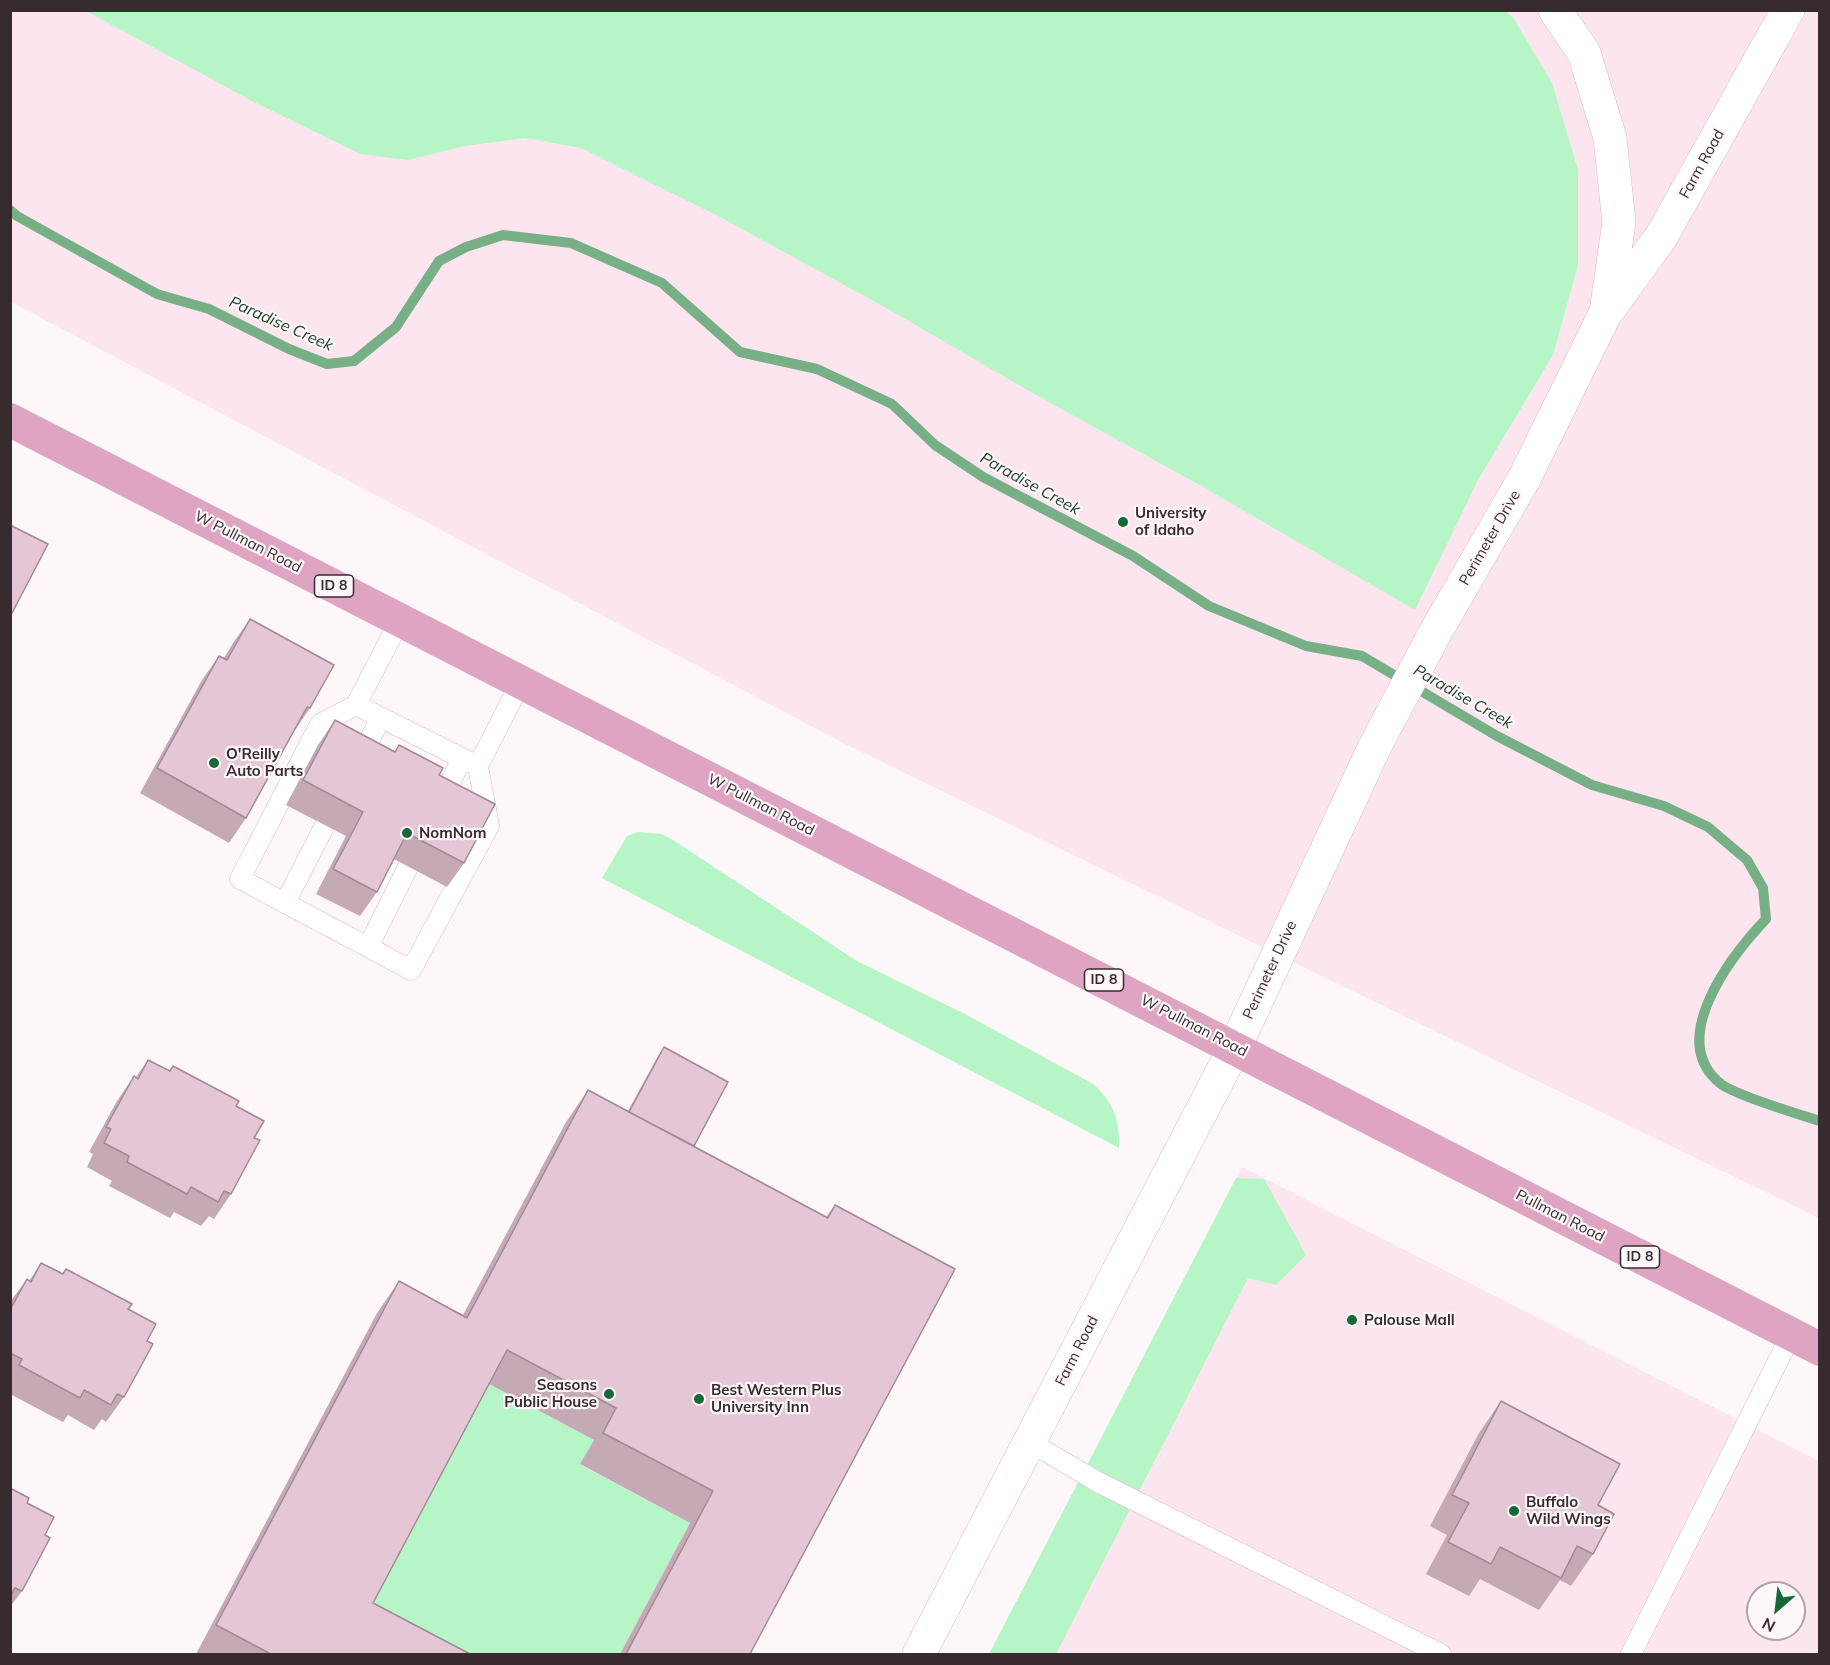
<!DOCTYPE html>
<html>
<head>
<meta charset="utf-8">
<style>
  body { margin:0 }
  #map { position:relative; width:1830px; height:1665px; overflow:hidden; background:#fef7fa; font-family:Mulish,sans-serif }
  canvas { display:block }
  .frame { position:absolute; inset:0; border:12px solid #372b30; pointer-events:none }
  .north { position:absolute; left:1746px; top:1581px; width:60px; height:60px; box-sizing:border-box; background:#fef7fa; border:2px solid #aea5a9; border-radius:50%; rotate:208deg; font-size:16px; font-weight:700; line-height:24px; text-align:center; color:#372b30 }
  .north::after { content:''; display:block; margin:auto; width:21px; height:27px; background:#176838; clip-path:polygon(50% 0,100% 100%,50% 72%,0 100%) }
</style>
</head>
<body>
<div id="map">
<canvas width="1830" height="1665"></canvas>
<div class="frame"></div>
<div class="north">N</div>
</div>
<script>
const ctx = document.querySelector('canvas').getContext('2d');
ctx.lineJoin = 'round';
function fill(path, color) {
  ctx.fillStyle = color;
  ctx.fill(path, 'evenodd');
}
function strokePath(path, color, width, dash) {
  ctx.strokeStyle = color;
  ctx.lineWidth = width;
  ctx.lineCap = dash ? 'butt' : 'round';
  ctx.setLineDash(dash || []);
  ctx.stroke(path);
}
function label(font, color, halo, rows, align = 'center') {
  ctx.font = font + ' Mulish,sans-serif';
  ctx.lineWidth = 4.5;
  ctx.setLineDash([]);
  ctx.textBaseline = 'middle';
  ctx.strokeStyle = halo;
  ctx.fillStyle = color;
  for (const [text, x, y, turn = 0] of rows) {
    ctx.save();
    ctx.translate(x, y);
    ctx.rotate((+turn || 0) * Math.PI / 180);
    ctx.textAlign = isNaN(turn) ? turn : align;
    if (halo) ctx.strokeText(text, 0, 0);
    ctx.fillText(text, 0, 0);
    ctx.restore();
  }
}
const built = new Path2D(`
  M 10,11 L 1819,11 L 1819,1218 L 843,743 L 11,302 Z
  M 1242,1167 L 1819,1461 L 1819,1654 L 989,1654 ZM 1758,1593 L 1794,1593 L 1794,1629 L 1758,1629 Z`);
const green = new Path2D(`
  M 86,11 L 1506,11 L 1514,19 L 1552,83 L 1578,170 L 1578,265 L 1553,355 L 1478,480 L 1415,610 L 1196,483 L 1043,399 L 888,309 L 722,218 L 581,148 L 525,138 L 465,146 L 408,160 L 360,154 L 250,100 Z
  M 638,832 L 662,834 L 673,840 L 857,961 L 965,1014 L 1093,1084 C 1114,1102 1120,1121 1119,1148 L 602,878 L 627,836 Z
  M 1236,1178 L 1264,1179 L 1306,1255 L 1276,1285 L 1248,1278 L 1056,1654 L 989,1654 Z
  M 485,1382 L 594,1440 L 581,1465 L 690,1523 L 620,1654 L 388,1654 L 351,1634 Z`);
const stream = new Path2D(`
  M 10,210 L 17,216 L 157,294 L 209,309 L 289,349 L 327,364 L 354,361 L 396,327 L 439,261 L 466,247 L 503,235 L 571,243 L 662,283 L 740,352 L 817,369 L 892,404 L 935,445 L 983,477 L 1133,556 L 1209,606 L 1306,646 L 1362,656 L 1497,736 L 1592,785 L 1664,806 L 1708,827 L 1747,860 L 1763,888 L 1766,919 C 1732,955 1665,1040 1721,1084 C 1737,1096 1798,1114 1820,1121`);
const service = new Path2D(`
  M 400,620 L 356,705 L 478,766 L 521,682
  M 356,705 L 320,724 L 240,879 L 411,970 L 489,826 L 478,766
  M 357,763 L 381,718
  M 440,804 L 462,758
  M 285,903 L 325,825
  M 368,947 L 408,867
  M 1030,1442 L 1096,1481 L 1441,1654
  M 1631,1654 L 1791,1335`);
const minor = new Path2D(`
  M 1609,309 L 1661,237 L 1788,10
  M 919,1654 L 1235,1047 L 1375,746 L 1435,633 L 1525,477 L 1606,312 L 1619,222 L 1610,138 L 1584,53 L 1555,10`);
const primary = new Path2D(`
  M 10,420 L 1820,1349`);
const wall = new Path2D(`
  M 250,619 L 310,708 L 293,733 L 246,818 L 229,843 L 140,793 L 202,680 L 219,656 L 224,658 L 233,643 Z
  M 335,720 L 394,752 L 399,745 L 439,775 L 464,863 L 447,887 L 394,859 L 377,892 L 360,916 L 316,894 L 346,836 L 286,805 L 318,745 Z
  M 664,1047 L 694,1146 L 826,1217 L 835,1205 L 750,1654 L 620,1654 L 690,1523 L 580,1464 L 594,1440 L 489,1384 L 373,1603 L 470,1654 L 196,1654 L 377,1313 L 399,1281 L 463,1315 L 566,1122 L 588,1090 L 628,1111 L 658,1056 Z
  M 148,1060 L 170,1071 L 173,1066 L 236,1106 L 254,1138 L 231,1194 L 214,1219 L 209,1216 L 201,1226 L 174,1212 L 170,1218 L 109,1186 L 112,1181 L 87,1167 L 93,1154 L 89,1152 L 117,1101 L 134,1076 L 136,1077 Z
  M 41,1263 L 62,1274 L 66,1269 L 128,1309 L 147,1341 L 124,1397 L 106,1422 L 102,1419 L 94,1430 L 68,1415 L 63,1422 L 10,1394 L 10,1302 L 27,1279 L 29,1281 Z
  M 1501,1401 L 1598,1505 L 1593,1554 L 1571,1586 L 1560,1580 L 1539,1610 L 1480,1579 L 1469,1596 L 1426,1574 L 1447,1535 L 1430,1526 L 1479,1433 Z
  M 10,1488 L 27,1503 L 45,1535 L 22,1591 L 10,1607 Z`);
const building = new Path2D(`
  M 10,525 L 48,544 L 10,617 Z
  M 250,619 L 334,665 L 310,708 L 307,707 L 246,818 L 157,768 L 219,656 L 227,660 Z
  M 335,720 L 395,752 L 399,745 L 443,768 L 439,775 L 495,804 L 464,863 L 407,833 L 377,892 L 333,869 L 363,812 L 303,780 Z
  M 664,1047 L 728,1082 L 694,1146 L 629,1112 Z
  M 148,1060 L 170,1071 L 173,1066 L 239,1101 L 236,1106 L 264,1121 L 254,1138 L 260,1140 L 231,1194 L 224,1191 L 218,1202 L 191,1187 L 187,1194 L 127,1162 L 129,1156 L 104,1143 L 111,1129 L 106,1127 L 134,1076 L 138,1079 Z
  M 588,1090 L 828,1218 L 835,1205 L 955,1269 L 750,1654 L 626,1654 L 713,1491 L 603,1433 L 616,1408 L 507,1350 L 373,1603 L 470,1654 L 271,1654 L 216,1625 L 399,1281 L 467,1318 Z
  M 41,1263 L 63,1274 L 66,1269 L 132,1304 L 128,1309 L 156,1324 L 147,1341 L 153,1344 L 124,1397 L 117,1394 L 111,1405 L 84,1390 L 80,1398 L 19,1365 L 22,1359 L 10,1353 L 10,1310 L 27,1279 L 31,1282 Z
  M 1501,1401 L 1620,1464 L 1598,1505 L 1614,1514 L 1593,1554 L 1577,1546 L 1561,1578 L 1500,1547 L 1491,1564 L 1448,1542 L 1469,1503 L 1452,1495 Z
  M 10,1488 L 29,1498 L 27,1503 L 54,1517 L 45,1535 L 50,1538 L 22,1591 L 15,1588 L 10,1596 Z`);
const markers = [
  [1123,522,6,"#176838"],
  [214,763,6,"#176838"],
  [407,833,6,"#176838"],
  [1352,1320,6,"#176838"],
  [609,1394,6,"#176838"],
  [699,1399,6,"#176838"],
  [1514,1511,6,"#176838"]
];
const shields = [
  [334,586,39],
  [1104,980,39],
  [1640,1257,39]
];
const shieldNames = [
  ["ID 8",334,586],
  ["ID 8",1104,980],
  ["ID 8",1640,1257]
];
const streetNames = [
  ["Farm Road",1702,164,-61],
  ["Perimeter Drive",1490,538,-60],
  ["W Pullman Road",248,542,27],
  ["W Pullman Road",761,805,27],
  ["Perimeter Drive",1270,970,-65],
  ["W Pullman Road",1194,1026,27],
  ["Pullman Road",1560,1216,27],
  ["Farm Road",1077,1351,-63]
];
const poiNames = [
  ["University",1135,513],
  ["of Idaho",1135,530],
  ["O'Reilly",226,754],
  ["Auto Parts",226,771],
  ["NomNom",419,833],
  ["Palouse Mall",1364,1320],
  ["Seasons",597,1385,"right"],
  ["Public House",597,1402,"right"],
  ["Best Western Plus",711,1390],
  ["University Inn",711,1407],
  ["Buffalo",1526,1502],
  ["Wild Wings",1526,1519]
];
const waterNames = [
  ["Paradise Creek",281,324,24],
  ["Paradise Creek",1030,484,29],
  ["Paradise Creek",1463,697,30]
];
fill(built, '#fde5f0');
fill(green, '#b6f5c6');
strokePath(stream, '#77b086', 10);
strokePath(service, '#d9bac8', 21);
strokePath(minor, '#d9bac8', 34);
strokePath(primary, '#d7d5d6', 34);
strokePath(service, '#fff', 20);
strokePath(minor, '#fff', 33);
strokePath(primary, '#dfa4c2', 33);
fill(wall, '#c5aab6');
fill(building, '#e5c6d4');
strokePath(building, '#a08b94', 1.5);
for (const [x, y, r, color] of markers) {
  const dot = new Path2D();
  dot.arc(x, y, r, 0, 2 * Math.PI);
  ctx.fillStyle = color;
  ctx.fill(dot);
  strokePath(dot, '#fef7fa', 2);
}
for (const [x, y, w] of shields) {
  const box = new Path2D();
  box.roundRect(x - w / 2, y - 11, w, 22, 4.5);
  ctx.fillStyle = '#fef7fa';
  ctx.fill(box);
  strokePath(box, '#372b30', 1.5);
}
label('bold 14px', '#372b30', null, shieldNames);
label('15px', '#372b30', '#fef7fa', streetNames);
label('bold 15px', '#372b30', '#fef7fa', poiNames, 'left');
label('italic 16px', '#193d25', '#fef7fa', waterNames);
</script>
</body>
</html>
